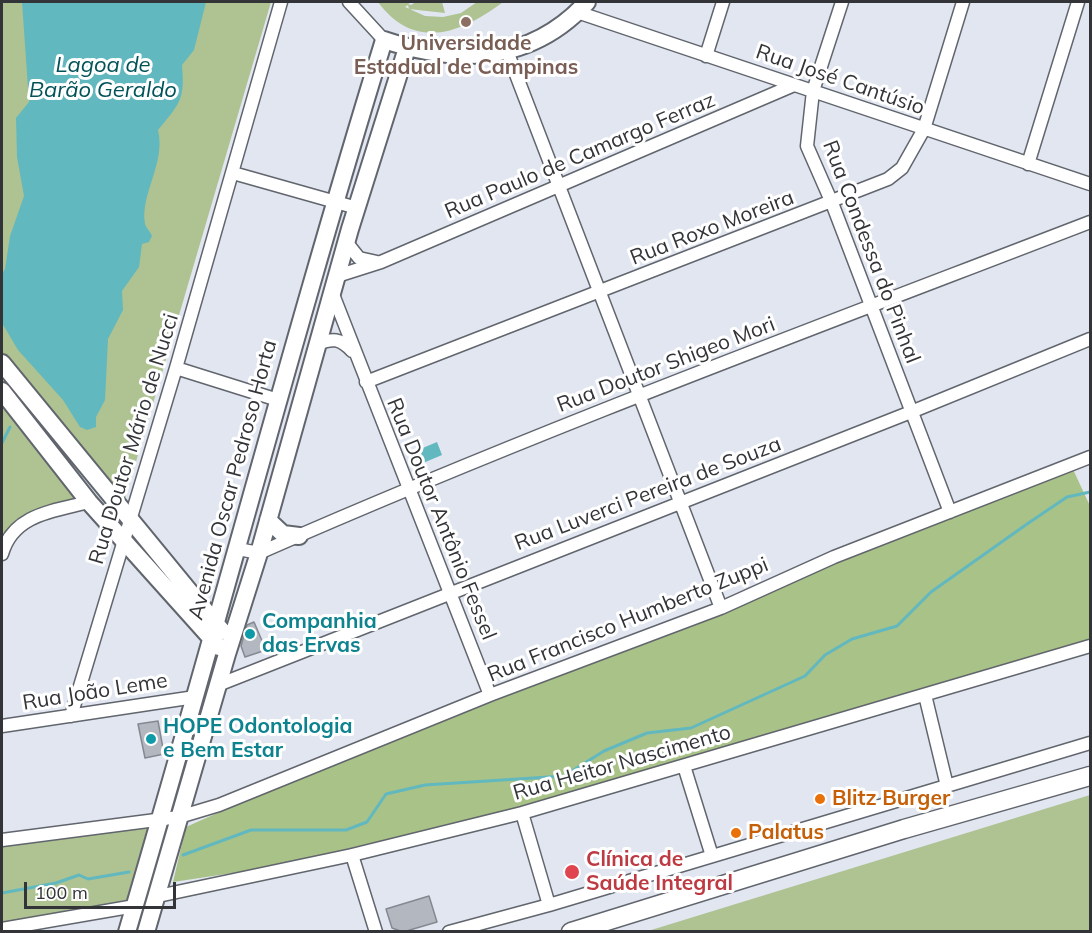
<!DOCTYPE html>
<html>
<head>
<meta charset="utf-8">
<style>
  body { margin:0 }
  #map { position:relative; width:1092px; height:933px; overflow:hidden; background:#e1e6f0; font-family:Mulish,sans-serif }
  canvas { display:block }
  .frame { position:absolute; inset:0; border:3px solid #323438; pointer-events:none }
  .scale { position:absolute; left:24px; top:882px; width:152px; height:27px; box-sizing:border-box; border:3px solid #323438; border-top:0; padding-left:8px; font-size:18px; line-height:21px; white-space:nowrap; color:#323438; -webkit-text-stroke:4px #fff; paint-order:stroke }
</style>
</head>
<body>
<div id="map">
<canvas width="1092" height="933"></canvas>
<div class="frame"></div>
<div class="scale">100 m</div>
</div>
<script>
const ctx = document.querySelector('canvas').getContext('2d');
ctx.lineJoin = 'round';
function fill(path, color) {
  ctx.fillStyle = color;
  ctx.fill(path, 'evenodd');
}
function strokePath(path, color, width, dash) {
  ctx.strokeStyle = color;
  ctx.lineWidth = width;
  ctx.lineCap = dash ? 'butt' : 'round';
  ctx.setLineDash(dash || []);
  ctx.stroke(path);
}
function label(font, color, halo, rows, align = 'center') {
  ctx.font = font + ' Mulish,sans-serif';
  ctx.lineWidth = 6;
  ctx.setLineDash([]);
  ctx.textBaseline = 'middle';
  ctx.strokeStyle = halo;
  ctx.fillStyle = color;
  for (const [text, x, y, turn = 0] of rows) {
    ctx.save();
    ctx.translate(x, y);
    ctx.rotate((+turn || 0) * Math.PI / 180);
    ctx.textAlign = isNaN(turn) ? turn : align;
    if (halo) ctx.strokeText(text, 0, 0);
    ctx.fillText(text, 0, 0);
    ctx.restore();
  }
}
const green = new Path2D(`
  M 2,2 L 271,2 L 125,499 L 2,355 Z
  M 378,2 L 412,2 L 408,4 L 411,5 L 416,2 L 442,2 L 445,13 L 409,9 L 408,5 L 405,7 L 425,16 L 443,17 L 461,13 L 477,2 L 503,2 C 462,33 415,52 378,2 Z
  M 2,394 L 89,502 L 33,516 L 2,554 Z
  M 1090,795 L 1090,931 L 648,931 Z
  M 160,818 L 135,906 L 2,929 L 2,840 Z`);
const forest = new Path2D(`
  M 1071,465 L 1090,506 L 1090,646 L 352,855 L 173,882 L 186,827 L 354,752 Z`);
const water = new Path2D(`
  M 22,2 L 206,2 L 194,50 L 182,65 C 185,100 180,103 158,130 C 166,163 140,194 145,224 C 146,228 150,231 152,236 L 149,242 L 142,244 L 139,267 L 122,291 L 123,310 L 108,339 L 105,400 L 96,417 L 96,427 L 87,430 L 80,427 L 63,400 L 18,350 L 2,323 L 2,274 L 5,269 L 10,236 L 24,196 L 17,157 L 16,118 L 29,102 Z
  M 437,442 L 442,455 L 423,463 L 418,450 Z`);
const stream = new Path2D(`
  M 2,443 L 10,427
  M 183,855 L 251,830 L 346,830 L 367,822 L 386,794 L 425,785 L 564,776 L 604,751 L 647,733 L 691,728 L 805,676 L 825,655 L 852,639 L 897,626 L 931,592 L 1027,524 L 1067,497 L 1090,492
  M 2,893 L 56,883 L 79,875 L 88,879 L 129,872`);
const building = new Path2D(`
  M 534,62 L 550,65 L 549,75 L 533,72 Z
  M 254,622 L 266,650 L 245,657 L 241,646 L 247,625 Z
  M 158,721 L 164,754 L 145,758 L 138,724 Z
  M 429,896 L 437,922 L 403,932 L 392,928 L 386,909 Z`);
const minor = new Path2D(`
  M 349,2 L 384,40
  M 842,2 L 813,91 L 807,146 L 832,203 L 950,512
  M 577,12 L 1090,184
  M 507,51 L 721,608
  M 706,56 L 723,2
  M 1028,164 L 1078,2
  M 233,173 L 357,208
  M 347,243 L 359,258 L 377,262
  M 337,276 L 381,262 L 794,85
  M 332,292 L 490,695
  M 317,344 C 333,338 340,338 352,351
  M 176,368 L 278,400
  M 366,382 L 888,179 L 902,168 L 924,129 L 963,2
  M 238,549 L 259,553 C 532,433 812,329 1090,222
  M 2,554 C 13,514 54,511 89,502
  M 218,685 L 911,412 L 1090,339
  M 925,695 L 947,786
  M 71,716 L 176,368 L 281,2
  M 2,726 L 195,697
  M 684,766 L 712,856
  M 522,813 L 549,905
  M 2,840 L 179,817 L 219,805 L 490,695 L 721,608 L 834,557 L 1090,457
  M 352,855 L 376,932
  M 158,896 L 352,855 L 522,813 L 1090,646
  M 2,929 L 135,906
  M 449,932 L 549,905 L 1090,743`);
const secondary = new Path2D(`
  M 2,363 L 222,631
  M 2,391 L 89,502 L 219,647
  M 268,520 L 283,534 L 299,536
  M 127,932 C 215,635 293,336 384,40 C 459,65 531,63 587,2
  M 146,932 L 227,654 L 259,553 L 350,229 L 407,48`);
const primary = new Path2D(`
  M 571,932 L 904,829 L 1090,776`);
const markers = [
  [466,22,6,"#8d6e63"],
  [250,634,6,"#0f9aa8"],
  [151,739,6,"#0f9aa8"],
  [820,799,6,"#e8710a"],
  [736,833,6,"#e8710a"],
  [572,872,8,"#e0444e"]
];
const educationNames = [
  ["Universidade",466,44],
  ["Estadual de Campinas",466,68]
];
const streetNames = [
  ["Rua José Cantúsio",840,80,19],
  ["Rua Paulo de Camargo Ferraz",580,156,-23],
  ["Rua Roxo Moreira",712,228,-21],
  ["Rua Condessa do Pinhal",871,252,69],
  ["Rua Doutor Shigeo Mori",666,365,-21],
  ["Rua Doutor Mário de Nucci",134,439,-73],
  ["Avenida Oscar Pedroso Horta",233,480,-75],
  ["Rua Luverci Pereira de Souza",648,494,-21],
  ["Rua Doutor Antônio Fessel",441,519,68],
  ["Rua Francisco Humberto Zuppi",628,620,-22],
  ["Rua João Leme",95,692,-9],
  ["Rua Heitor Nascimento",622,763,-16]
];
const cultureNames = [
  ["Companhia",262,622],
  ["das Ervas",262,646],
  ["HOPE Odontologia",163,727],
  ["e Bem Estar",163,751]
];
const foodNames = [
  ["Blitz Burger",832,799],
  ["Palatus",748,833]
];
const healthNames = [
  ["Clínica de",586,860],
  ["Saúde Integral",586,884]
];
const waterNames = [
  ["Lagoa de",103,65],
  ["Barão Geraldo",103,90]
];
fill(green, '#aec391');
fill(forest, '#a9c288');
fill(water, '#62b8bf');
strokePath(stream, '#62b8bf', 3);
fill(building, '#b3b7c0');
strokePath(building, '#848991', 1.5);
strokePath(minor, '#61656d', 15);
strokePath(secondary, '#61656d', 20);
strokePath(primary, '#61656d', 21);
strokePath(minor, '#fff', 12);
strokePath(secondary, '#fff', 16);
strokePath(primary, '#fff', 18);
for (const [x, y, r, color] of markers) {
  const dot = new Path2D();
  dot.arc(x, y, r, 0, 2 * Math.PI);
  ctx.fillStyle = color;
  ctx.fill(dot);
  strokePath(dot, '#fff', 2);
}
label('bold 21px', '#785e54', '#fff', educationNames);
label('21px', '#323438', '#fff', streetNames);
label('bold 21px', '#0d838f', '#fff', cultureNames, 'left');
label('bold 21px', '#c56008', '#fff', foodNames, 'left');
label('bold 21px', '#be3a42', '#fff', healthNames, 'left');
label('italic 22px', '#015358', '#fff', waterNames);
</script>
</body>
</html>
